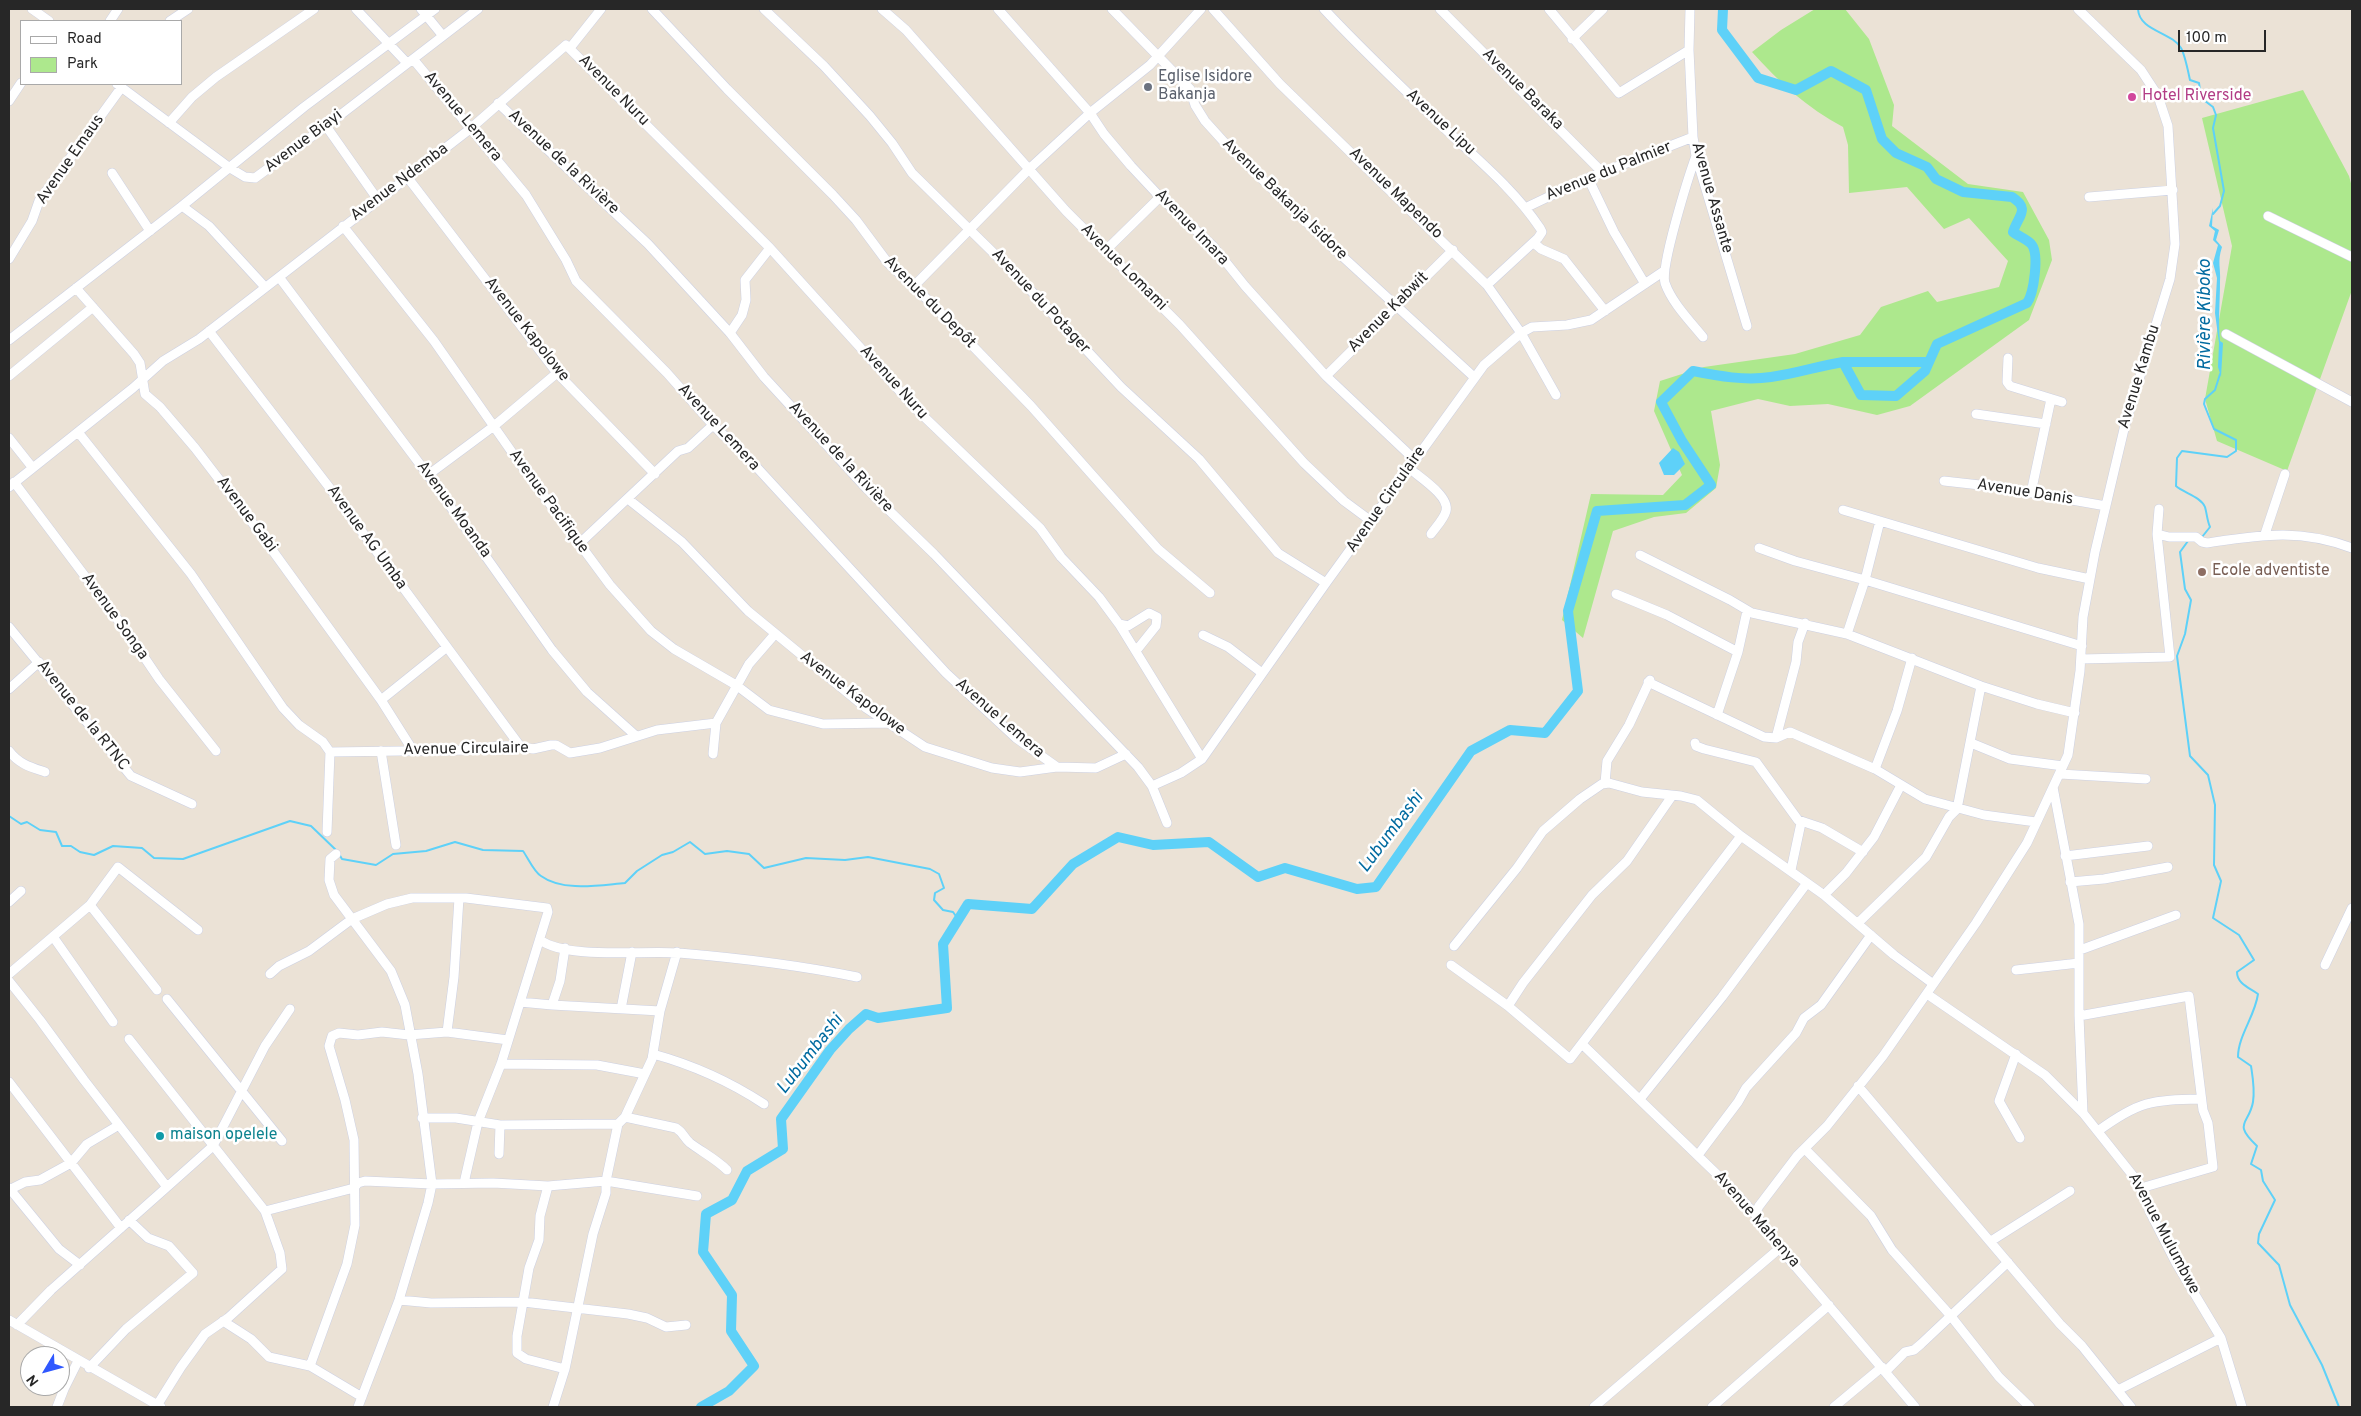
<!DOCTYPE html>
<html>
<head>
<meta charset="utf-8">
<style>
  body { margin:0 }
  #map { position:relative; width:2361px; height:1416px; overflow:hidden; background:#ebe2d6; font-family:Overpass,sans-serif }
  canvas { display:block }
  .frame { position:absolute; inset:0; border:10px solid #272727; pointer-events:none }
  .legend { position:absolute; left:20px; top:20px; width:162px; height:65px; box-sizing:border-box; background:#fff; border:1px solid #a9a9a9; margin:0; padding:6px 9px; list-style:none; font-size:15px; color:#272727 }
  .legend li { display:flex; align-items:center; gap:10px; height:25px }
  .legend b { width:25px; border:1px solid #a9a9a9 }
  .north { position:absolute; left:20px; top:1346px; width:50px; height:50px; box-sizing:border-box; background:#fff; border:1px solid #a9a9a9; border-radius:50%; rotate:233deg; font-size:14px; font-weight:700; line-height:20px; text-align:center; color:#272727 }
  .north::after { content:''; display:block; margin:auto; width:18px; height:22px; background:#3058ff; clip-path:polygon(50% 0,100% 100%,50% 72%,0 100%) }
  .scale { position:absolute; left:2178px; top:30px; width:88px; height:22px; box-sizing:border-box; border:2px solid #272727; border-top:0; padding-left:6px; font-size:15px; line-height:18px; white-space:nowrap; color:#272727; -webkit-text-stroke:4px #fff; paint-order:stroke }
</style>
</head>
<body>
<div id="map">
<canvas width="2361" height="1416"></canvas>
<div class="frame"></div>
<ul class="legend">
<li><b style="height:6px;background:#fff"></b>Road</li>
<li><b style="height:14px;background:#ade88d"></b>Park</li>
</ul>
<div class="north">N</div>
<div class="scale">100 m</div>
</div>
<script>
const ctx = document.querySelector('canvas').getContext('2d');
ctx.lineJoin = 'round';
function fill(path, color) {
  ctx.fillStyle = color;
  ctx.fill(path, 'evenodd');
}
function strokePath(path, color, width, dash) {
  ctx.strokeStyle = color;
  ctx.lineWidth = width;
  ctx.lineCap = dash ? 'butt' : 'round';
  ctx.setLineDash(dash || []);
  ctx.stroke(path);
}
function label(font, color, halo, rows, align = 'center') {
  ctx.font = font + ' Overpass,sans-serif';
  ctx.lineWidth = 5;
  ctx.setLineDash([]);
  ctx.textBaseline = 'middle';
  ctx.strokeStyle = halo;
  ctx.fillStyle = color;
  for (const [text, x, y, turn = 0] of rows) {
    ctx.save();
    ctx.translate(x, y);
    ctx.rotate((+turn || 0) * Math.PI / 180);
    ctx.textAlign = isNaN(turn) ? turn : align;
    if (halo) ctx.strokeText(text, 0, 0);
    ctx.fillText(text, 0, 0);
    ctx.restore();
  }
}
const green = new Path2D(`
  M 1815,9 L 1845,9 L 1869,39 L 1894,105 L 1892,126 L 1968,184 L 2023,192 L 2049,240 L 2052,260 L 2029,320 L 1910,406 L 1877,415 L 1828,404 L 1790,406 L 1758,399 L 1711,411 L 1720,465 L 1716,488 L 1686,513 L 1654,517 L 1613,531 L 1583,638 L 1562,620 L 1591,494 L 1663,495 L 1682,475 L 1654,411 L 1660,381 L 1704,367 L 1795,354 L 1860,335 L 1881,307 L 1928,291 L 1937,302 L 1999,287 L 2008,261 L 1969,218 L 1944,229 L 1907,187 L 1849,193 L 1848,145 L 1843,127 C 1807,108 1779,82 1752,52 L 1781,30 Z
  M 2303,90 L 2349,176 L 2352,187 L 2352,290 L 2287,471 L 2217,441 L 2205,399 L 2232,246 L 2202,118 Z`);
const water = new Path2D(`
  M 2213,208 L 2212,226 L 2219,230 L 2216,240 L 2222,247 C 2217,262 2221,268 2220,282 C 2220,302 2218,321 2220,341 L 2223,343 L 2221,377 L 2218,367 L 2219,343 L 2215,313 L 2217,278 L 2213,263 L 2218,245 L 2213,240 L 2215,231 L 2209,226 Z
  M 1673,448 L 1679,452 L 1685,464 L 1674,475 L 1664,475 L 1659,463 Z`);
const stream = new Path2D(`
  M 2138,9 C 2139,31 2172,32 2181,48 C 2185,55 2188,71 2190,80 L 2199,83 L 2201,98 L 2213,107 L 2216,115 L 2213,128 L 2224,191 L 2220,206 L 2213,214
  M 2202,537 L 2210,527 C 2207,520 2207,514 2205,507 C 2201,497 2184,493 2176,486 L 2177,458 L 2182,451 L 2227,457 L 2236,451 L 2236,440 L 2214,429 L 2204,404 L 2205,399 L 2215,390 L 2220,374
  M 2188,541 L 2180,552 L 2185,589 L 2191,600 L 2185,634 L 2177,656 L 2190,756 L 2208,775 L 2215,805 L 2214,865 L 2221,881 L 2213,918 L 2239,935 L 2254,960 L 2237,972 C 2237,984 2250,988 2258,994 C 2255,1016 2238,1036 2238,1057 L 2251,1066 C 2253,1079 2255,1089 2253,1102 C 2249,1125 2232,1122 2257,1146 L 2251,1164 L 2261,1170 L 2263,1181 L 2275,1200 L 2259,1234 L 2258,1243 L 2279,1265 L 2290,1305 L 2322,1365 L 2339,1407
  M 9,816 L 21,824 L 27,822 L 40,830 L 56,832 L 62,846 L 71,846 L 80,852 L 94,855 L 113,846 L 142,848 L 154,858 L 183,859 L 290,821 L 311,826 L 336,850
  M 339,854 L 342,859 L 376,865 L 393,854 L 426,851 L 455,842 L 483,850 L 523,851 C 528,858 534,872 541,876 C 563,892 600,885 625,883 L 637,871 L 662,855 L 673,852 L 690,842 L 705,854 L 727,851 L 749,854 L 764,868 L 806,858 L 845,860 L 868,857 L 930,869 L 939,874 L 944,888 L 935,893 L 934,900 L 943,910 L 953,912 L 958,919`);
const river = new Path2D(`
  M 1843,362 L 1928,362
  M 701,1407 L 729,1391 L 754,1366 L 731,1331 L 732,1295 L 703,1252 L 706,1214 L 732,1200 L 747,1171 L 783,1149 L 781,1119 L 830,1050 L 849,1029 L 866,1014 L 878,1018 L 947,1008 L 943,944 L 968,904 L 1032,909 L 1073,864 L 1118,837 L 1153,845 L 1209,842 L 1258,877 L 1285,868 L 1357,889 L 1376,887 L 1471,751 L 1510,730 L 1545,733 L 1578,691 L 1568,611 L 1597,511 L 1685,505 L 1711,485 L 1682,441 L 1661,402 L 1693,371 C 1718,376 1745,381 1771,377 C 1795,374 1818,366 1843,362 L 1861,395 L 1896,396 L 1925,371 L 1937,344 L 2027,303 C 2034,293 2039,255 2032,245 C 2029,240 2018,236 2013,232 C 2018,216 2031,209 2012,197 L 1963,192 L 1936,179 L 1927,167 L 1896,153 L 1882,139 L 1866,90 L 1831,71 L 1796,90 L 1758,78 L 1722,30 L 1723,9`);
const minor = new Path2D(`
  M 32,9 L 49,21
  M 356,9 L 407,63
  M 421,9 L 443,36
  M 652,9 L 727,89 L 833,195 L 856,220 L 888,263 L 930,302 L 1031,406 L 1158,549 L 1210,593
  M 764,9 L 824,66 L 870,116 L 892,143 L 912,173 L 1021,280 L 1121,387 L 1199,459 L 1278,553 L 1326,583
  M 882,9 L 906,30 L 1066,211 L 1180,325 L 1304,463 L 1344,501 L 1371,521
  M 998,9 L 1090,113 L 1104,134 L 1131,166 L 1160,197 L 1213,246 L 1245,286 L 1326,376 L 1415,460
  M 1112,9 L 1190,89 L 1195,105 L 1205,121 L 1224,142 L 1331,246 L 1474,377
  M 1213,9 L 1280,84 L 1487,285 L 1521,333 L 1556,395
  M 1324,9 C 1362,50 1403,88 1443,127 C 1477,159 1514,189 1540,228 L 1542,232 L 1538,238 L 1487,285
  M 1440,9 L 1602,172
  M 1549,9 L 1619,93 L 1689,50
  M 1690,9 L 1689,50 L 1693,137 L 1696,156 L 1747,326
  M 110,21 L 118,9
  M 170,21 L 188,9
  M 1572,39 L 1603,9
  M 570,48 L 601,9
  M 413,59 L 526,195 L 566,260 L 576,281 L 667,373 L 713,425 L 750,460 L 946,673 L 1016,738 L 1057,767
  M 117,84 L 230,168 L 245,177 L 255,178 L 326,126 L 478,9
  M 9,101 L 21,83
  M 498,103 L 648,244 L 730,333 L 764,377 L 867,489 L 934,554 L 1138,767 L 1152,786 L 1167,823
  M 169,123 L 192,97 L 216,77 L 314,9
  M 326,126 L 378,200
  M 1696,156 C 1689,175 1660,267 1665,283 C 1672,303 1690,321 1703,337
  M 112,173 L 150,231
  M 408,178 L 557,373 L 655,474
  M 1588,178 L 1614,232 L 1645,284
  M 2089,197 L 2173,190
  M 182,206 L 209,226 L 265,287
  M 1525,208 L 1588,178 L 1693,137
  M 2268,216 L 2352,257
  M 343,226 L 434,341 L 516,458 L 610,585 L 651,631 L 674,649 L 736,685 L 769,710 L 823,724 L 888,723
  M 1534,243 L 1541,249 L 1564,259 L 1605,311
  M 1105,251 L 1160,197
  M 9,259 L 32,221 L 39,201 L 121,88
  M 279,277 L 428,475 L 552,650 L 587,692 L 635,735
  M 914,286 L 1029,169 L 1090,113 L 1150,65 L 1201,9
  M 76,288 L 134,354 L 140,363 L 145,394 L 160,407 L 195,448 L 254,525 L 381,700 L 412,749
  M 209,331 L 329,487 L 520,746
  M 730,333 L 742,315 L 746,300 L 745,280 L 770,248
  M 2226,334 L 2352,402
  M 9,340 L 182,206 L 304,107 L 435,9
  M 2008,358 L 2007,382 L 2010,386 L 2062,402
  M 9,376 L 93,307
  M 1326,376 L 1453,250
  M 1976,414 L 2046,424
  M 78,432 L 191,574 L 283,708 L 299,725 L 323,742 L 330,752 L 327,832
  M 9,438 L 32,467
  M 1409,468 C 1419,477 1450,496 1446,511 C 1444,519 1436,527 1431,534
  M 428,475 L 494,426 L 557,373
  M 1944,481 L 1998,487 L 2106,506
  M 14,482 L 130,636 L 159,679 L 216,751
  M 9,487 L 133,388 L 163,361 L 199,339 L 470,129 L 566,45 L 770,248 L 915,408 L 1040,528 L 1061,557 L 1099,597 L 1119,624 L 1202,759
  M 2031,493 L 2051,399
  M 628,499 L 682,542 L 748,611 L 866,708 L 925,747 L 992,768 L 1020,772 L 1057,767 L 1096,768 L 1126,754
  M 1843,510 L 2038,568 L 2090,579
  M 2157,534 L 2169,537 L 2196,537 L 2202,542 L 2207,543 C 2261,535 2299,528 2352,548
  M 2265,534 L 2285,474
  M 580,543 L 678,451 L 688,448 L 713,425
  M 1759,548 L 1795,561 L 1865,580 L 2082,646
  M 1640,555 L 1730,600 L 1752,613 L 1847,634 L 1981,686 L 2037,704 L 2075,713
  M 1616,594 L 1667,615 L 1738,652
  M 1119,624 L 1128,626 L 1149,613 L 1157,617 L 1156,626 L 1136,651
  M 9,627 L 131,776 L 192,804
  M 1847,634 L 1865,580 L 1880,521
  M 1203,635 L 1228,647 L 1262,673
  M 2081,659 L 2170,657 L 2157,534 L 2159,509
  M 1648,682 L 1764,737 L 1776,738 L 1790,732 L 1875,769 L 1925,799 L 1984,815 L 2036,822
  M 9,689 L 39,662
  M 381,700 L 447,647
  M 1717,715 L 1738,652 L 1747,611
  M 1776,738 L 1796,662 L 1798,642 L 1805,623
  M 1695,743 L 1696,746 L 1704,749 L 1756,762 L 1798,820 L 1822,828 L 1863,852
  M 1971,743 L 2010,759 L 2063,766
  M 9,751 C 19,764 30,767 45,772
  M 381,751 L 396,845
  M 330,752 L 473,750 L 499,746 L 520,746 L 533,749 L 551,745 L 556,745 L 570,753 L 600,748 L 657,730 L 716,723
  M 713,754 L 716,723 L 749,664 L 775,634
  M 1875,769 L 1897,711 L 1912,658
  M 2060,774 L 2146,779
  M 1605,783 L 1607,761 L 1629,725 L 1650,680
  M 1152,786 L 1181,773 L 1202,759 L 1326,583 L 1484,365 L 1521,333 L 1532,327 L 1567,325 L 1591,320 L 1664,271
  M 2053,787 L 2079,924 L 2079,1016 L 2083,1113
  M 336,854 L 330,859 L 329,880 L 334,895 L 391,971 L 405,1005 L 418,1074 L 432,1184 L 428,1203 L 399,1300 L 358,1407
  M 2065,856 L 2148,846
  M 1791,870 L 1801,823
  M 2070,882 L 2104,879 L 2168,867
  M 1824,895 L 1846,873 L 1874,837 L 1901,785
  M 9,902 L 21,891
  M 90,905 L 157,990
  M 1858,923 L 1926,857 L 1949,817 L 1957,809 L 1981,686
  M 54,938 L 113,1022
  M 540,940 C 569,960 643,950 679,953 C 739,958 798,965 857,977
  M 1454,946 L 1517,868 L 1543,831 L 1580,799 L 1602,784 L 1609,783 L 1642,792 L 1681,796 L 1697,800 L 1741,836 L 1824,895 L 1894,955 L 1932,983
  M 2080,950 L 2176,915
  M 1451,965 L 1508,1006 L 1570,1059 L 1741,836
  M 2325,965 L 2352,908
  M 2016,970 L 2079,963
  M 9,974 L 90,905 L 118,867 L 198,930
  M 270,974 L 279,966 L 309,951 L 352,919 L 387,904 L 412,898 L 466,898 L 547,908 L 548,912 L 501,1064 L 478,1122 L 464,1183
  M 9,981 L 40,1020 L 84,1080 L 167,1187 L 51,1290 L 17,1325
  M 1927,994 L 2045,1075 L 2083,1113 L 2134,1177 L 2141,1188 L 2150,1212 L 2176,1263 L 2221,1338 L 2242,1407
  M 167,999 L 282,1141
  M 520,1002 L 552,1005 L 560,981 L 565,948
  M 552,1005 L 660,1011
  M 1508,1006 L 1523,983 L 1592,895 L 1627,861 L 1672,796
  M 621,1009 L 632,952
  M 2079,1016 L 2189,996 L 2203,1110 L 2208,1123 L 2213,1167 L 2141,1188
  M 447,1032 L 508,1040
  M 129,1039 L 265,1211 L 280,1253 L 282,1269 L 228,1318 L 205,1334 L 181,1367 L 156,1407
  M 1583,1045 L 1726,1183 L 1755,1214 L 1772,1239 L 1915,1407
  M 653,1054 C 693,1065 729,1081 764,1104
  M 2016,1054 L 1999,1101 L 2020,1138
  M 501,1064 L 597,1065 L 645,1074
  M 9,1082 L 121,1228
  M 1858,1086 L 2060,1324 L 2082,1346 L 2131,1407
  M 1640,1099 L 1722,997 L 1807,883
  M 625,1117 L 676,1128 C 683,1132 684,1138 690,1143 C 702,1152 716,1159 727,1170
  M 422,1118 L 456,1118 L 500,1125 L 499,1154
  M 500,1125 L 618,1124 L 625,1117 L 652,1059 L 660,1011 L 677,952
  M 2098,1131 C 2139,1101 2151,1100 2201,1099
  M 1805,1149 L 1871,1216 L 1892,1250 L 1950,1315 L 1999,1377 L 2030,1407
  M 1698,1155 L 1738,1102 L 1746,1088 L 1796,1033 L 1804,1018 L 1821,1005 L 1871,935
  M 167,1187 L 213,1146 L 265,1046 L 290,1009
  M 9,1188 L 59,1249 L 80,1265
  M 9,1190 L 25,1182 L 40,1180 L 71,1163 L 87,1144 L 119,1125
  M 265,1211 L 354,1188 L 358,1183 L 365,1181 L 432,1184 L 493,1183 L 548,1186
  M 1755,1214 L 1759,1206 L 1797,1156 L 1827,1126 L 1883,1056 L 1976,923 L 2027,843 L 2068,755 L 2080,671 L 2083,617 L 2095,552 L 2125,425 L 2170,279 L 2175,244 L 2168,126 L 2158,96 L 2141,70 L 2078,9
  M 1991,1241 L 2070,1191
  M 399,1300 L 431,1303 L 523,1302 L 628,1314 L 647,1318 L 666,1327 L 686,1325
  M 9,1320 L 161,1407
  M 223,1321 L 251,1339 L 269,1357 L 310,1366
  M 89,1368 L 126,1329 L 193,1273 L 169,1246 L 148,1238 L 129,1220
  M 565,1369 L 526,1359 L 517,1353 L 517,1336 L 529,1268 L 539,1240 L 540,1216 L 548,1186 L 606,1181 L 697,1196
  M 1885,1372 L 1905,1352 L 1914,1350 L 1921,1344 L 2008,1262
  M 2118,1390 L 2221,1338
  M 362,1397 L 310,1366 L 347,1264 L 355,1225 L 354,1140 L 345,1100 L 329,1046 L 332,1036 L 339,1033 L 358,1035 L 382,1032 L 409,1035 L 447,1032 L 454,977 L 459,898
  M 57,1407 L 64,1389 L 78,1361
  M 553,1407 L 565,1369 L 593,1234 L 606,1193 L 606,1181 L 618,1124
  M 1594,1407 L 1780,1248
  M 1712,1407 L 1829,1305
  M 1834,1407 L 1882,1367`);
const markers = [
  [1148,87,5,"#6b7280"],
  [2132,97,5,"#d1479c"],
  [2202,572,5,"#8d6e63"],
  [160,1136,5,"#0f9aa8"]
];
const worshipNames = [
  ["Eglise Isidore",1158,78],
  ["Bakanja",1158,96]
];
const streetNames = [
  ["Avenue Baraka",1522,90,45],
  ["Avenue Nuru",613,91,45],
  ["Avenue Lemera",462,117,50],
  ["Avenue Lipu",1440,123,43],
  ["Avenue Biayi",304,142,-37],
  ["Avenue Emaus",71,160,-55],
  ["Avenue de la Rivière",563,163,43],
  ["Avenue du Palmier",1609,172,-22],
  ["Avenue Ndemba",400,183,-37],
  ["Avenue Mapendo",1395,194,44],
  ["Avenue Assante",1711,198,74],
  ["Avenue Bakanja Isidore",1284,200,44],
  ["Avenue Imara",1191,228,46],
  ["Avenue Lomami",1123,268,45],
  ["Avenue du Potager",1040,302,47],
  ["Avenue du Depôt",929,303,45],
  ["Avenue Kabwit",1389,313,-45],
  ["Avenue Kapolowe",526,330,52],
  ["Avenue Kambu",2140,377,-73],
  ["Avenue Nuru",893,383,48],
  ["Avenue Lemera",718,428,47],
  ["Avenue de la Rivière",840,458,47],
  ["Avenue Danis",2025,493,9],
  ["Avenue Circulaire",1387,500,-55],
  ["Avenue Pacifique",548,502,54],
  ["Avenue Moanda",453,510,54],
  ["Avenue Gabi",246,515,53],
  ["Avenue AG Umba",366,538,54],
  ["Avenue Songa",114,617,54],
  ["Avenue Kapolowe",852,694,37],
  ["Avenue de la RTNC",82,716,51],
  ["Avenue Lemera",999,719,41],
  ["Avenue Circulaire",466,750,-1],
  ["Avenue Mahenya",1756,1220,49],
  ["Avenue Mulumbwe",2163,1234,62]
];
const hotelNames = [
  ["Hotel Riverside",2142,97]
];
const educationNames = [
  ["Ecole adventiste",2212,572]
];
const cultureNames = [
  ["maison opelele",170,1136]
];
const waterNames = [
  ["Rivière Kiboko",2206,315,-90],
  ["Lubumbashi",1392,833,-53],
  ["Lubumbashi",811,1055,-52]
];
fill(green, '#ade88d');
fill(water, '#5ed1f8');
strokePath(stream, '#5ed1f8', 2);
strokePath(river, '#5ed1f8', 10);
strokePath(minor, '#ccd0e2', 10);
strokePath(minor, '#fff', 9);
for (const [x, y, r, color] of markers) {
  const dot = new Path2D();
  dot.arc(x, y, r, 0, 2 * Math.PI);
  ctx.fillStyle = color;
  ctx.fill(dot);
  strokePath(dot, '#fff', 2);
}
label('16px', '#5b616d', '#fff', worshipNames, 'left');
label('16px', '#272727', '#fff', streetNames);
label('16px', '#b23c85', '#fff', hotelNames, 'left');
label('16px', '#785e54', '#fff', educationNames, 'left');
label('16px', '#0d838f', '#fff', cultureNames, 'left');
label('italic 18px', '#026ba0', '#fff', waterNames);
</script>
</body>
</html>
